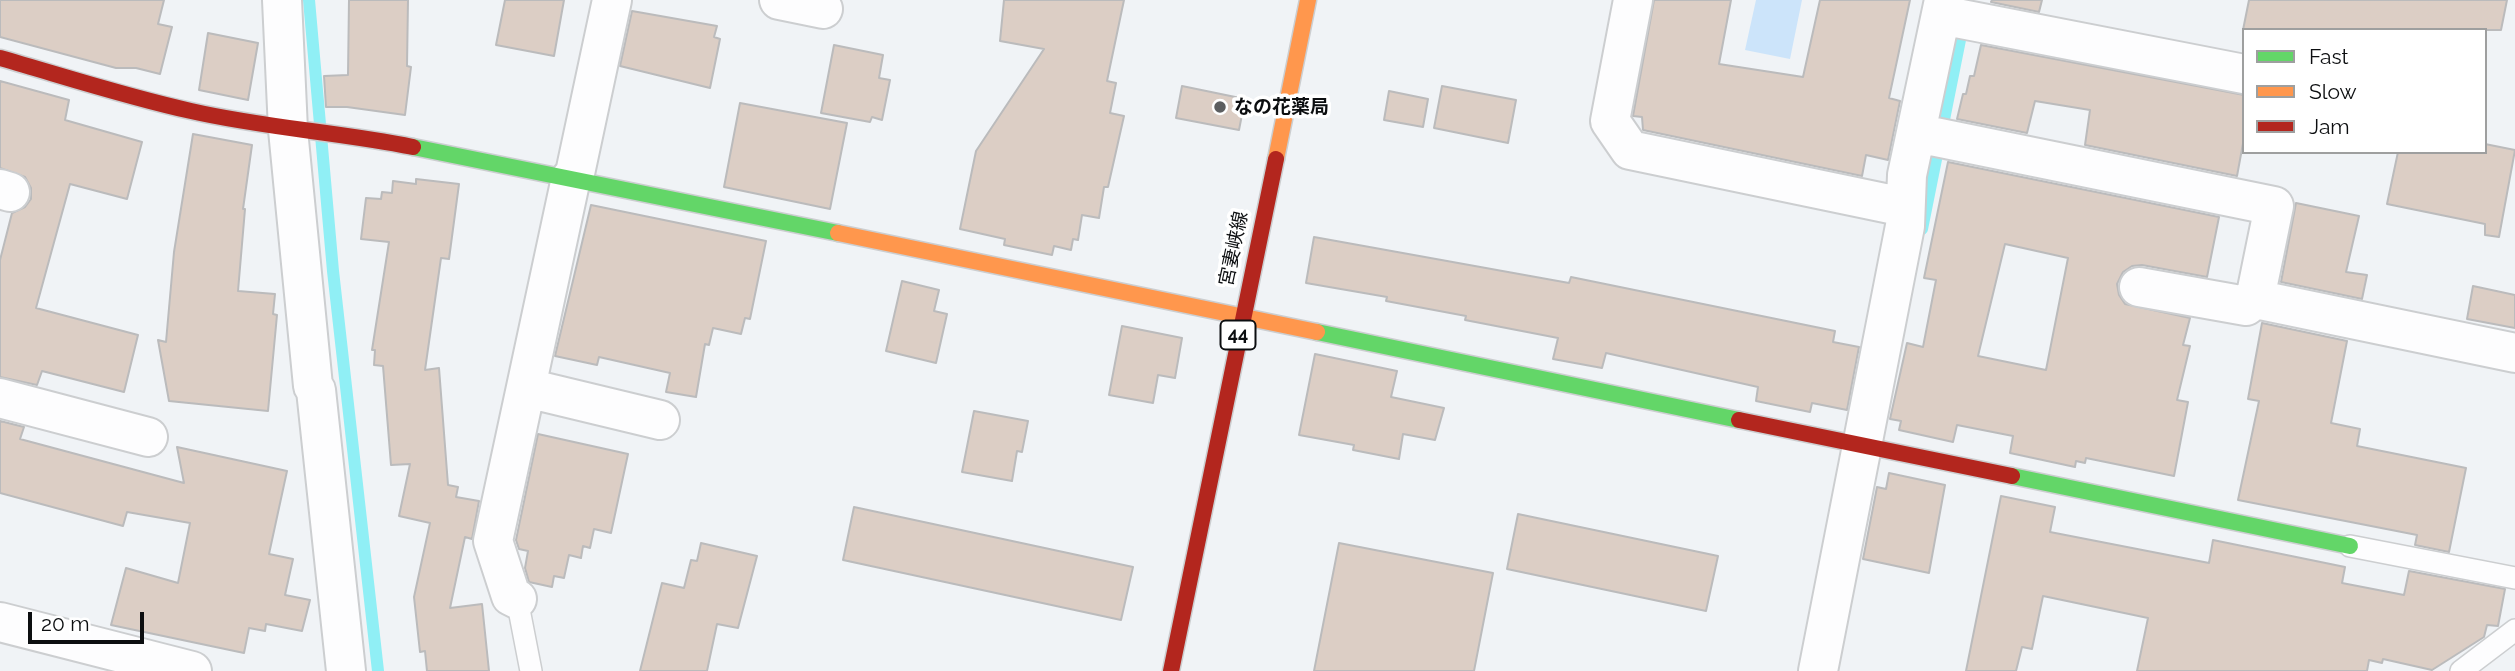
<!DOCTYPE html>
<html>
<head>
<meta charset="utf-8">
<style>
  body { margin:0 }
  #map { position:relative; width:2515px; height:671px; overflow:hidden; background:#f0f3f6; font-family:Raleway,sans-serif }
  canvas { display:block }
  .legend { position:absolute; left:2242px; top:28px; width:245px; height:126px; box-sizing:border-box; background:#fff; border:2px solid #9e9f9f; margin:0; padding:9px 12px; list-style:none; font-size:21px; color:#0c0e10 }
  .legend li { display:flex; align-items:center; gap:14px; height:35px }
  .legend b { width:35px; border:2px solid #9e9f9f }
  .scale { position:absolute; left:28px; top:612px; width:116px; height:32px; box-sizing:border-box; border:4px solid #0c0e10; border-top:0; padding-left:9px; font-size:21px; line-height:24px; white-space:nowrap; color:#0c0e10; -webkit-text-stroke:5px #fff; paint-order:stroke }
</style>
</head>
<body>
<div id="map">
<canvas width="2515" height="671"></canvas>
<ul class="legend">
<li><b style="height:9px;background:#63d668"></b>Fast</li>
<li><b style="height:9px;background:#ff974d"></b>Slow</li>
<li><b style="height:9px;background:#b3261e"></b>Jam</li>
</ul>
<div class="scale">20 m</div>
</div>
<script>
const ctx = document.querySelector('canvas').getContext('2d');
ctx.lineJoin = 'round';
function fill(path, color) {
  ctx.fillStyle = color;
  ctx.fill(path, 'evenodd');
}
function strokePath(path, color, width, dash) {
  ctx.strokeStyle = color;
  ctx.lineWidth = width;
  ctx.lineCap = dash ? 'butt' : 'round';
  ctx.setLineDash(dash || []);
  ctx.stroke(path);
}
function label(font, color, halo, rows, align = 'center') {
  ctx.font = font + ' Raleway,"Noto Sans JP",sans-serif';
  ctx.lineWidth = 7;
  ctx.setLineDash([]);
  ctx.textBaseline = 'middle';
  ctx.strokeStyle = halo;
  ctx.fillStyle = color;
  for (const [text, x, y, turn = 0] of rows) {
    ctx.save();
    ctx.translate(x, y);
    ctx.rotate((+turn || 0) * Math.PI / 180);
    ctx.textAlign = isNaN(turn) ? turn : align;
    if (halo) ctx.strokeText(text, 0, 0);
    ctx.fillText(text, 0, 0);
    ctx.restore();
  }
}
const green = new Path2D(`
  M 1756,0 L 1802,0 L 1790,59 L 1745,50 Z`);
const stream = new Path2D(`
  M 309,0 L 333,271 L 378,671
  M 1922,229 L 1968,0`);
const building = new Path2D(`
  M 0,0 L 164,0 L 158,24 L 172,27 L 160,74 L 136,68 L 116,68 L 0,37 Z
  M 349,0 L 408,0 L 407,66 L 411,67 L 405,115 L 347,107 L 326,107 L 324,76 L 348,75 Z
  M 505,0 L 564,0 L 554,56 L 496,45 Z
  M 1004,0 L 1124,0 L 1107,81 L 1116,83 L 1110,113 L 1124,116 L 1108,187 L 1104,187 L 1099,218 L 1082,215 L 1078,240 L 1073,239 L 1071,250 L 1054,246 L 1052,255 L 1004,245 L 1005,239 L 960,229 L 976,151 L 1044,49 L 1000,41 Z
  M 1654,0 L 1731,0 L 1719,64 L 1803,77 L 1820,0 L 1910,0 L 1889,98 L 1900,101 L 1888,160 L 1866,155 L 1862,176 L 1643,130 L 1642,117 L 1633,116 Z
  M 1992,0 L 2042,0 L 2039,12 L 1991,2 Z
  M 2249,0 L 2507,0 L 2501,30 L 2243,30 Z
  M 632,11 L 717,26 L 714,37 L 720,39 L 710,88 L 620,66 Z
  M 208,33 L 258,43 L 248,100 L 199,90 Z
  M 834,45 L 883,55 L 879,78 L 890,80 L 882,120 L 872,117 L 870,122 L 821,113 Z
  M 1981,45 L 2244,95 L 2244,138 L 2237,176 L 2085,145 L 2090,110 L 2035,101 L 2027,133 L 1957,119 L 1963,94 L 1966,94 L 1970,76 L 1974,76 Z
  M 0,81 L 69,100 L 65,120 L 142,142 L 127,199 L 70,184 L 36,308 L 138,335 L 124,392 L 42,371 L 37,385 L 0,377 L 0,260 L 12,213 L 25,207 L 31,199 L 31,188 L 25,177 L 0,168 Z
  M 1182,86 L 1245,99 L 1239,130 L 1176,118 Z
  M 1442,86 L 1516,100 L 1508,143 L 1434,128 Z
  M 1389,91 L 1428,99 L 1423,127 L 1384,120 Z
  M 740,103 L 847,123 L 830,209 L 724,187 Z
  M 193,134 L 252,145 L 243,209 L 245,209 L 238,291 L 275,294 L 273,314 L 277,315 L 268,411 L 169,401 L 158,340 L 166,342 L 174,252 Z
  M 2485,144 L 2515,150 L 2499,237 L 2485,235 L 2485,224 L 2387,204 L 2398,152 L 2485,152 Z
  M 1948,162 L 2219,217 L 2207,277 L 2142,265 L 2132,266 L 2123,272 L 2117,284 L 2119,295 L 2125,304 L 2190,318 L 2183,345 L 2190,346 L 2177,400 L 2188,402 L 2174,476 L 2086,458 L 2085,463 L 2076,461 L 2075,467 L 2010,453 L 2013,436 L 1957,425 L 1953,442 L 1899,430 L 1901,421 L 1890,419 L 1907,343 L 1923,347 L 1936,280 L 1924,278 ZM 2005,244 L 2068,258 L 2046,370 L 1978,356 Z
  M 416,179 L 459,184 L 449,259 L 441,258 L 425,370 L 439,368 L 448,485 L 458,487 L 456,497 L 479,501 L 472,539 L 465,537 L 450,608 L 482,604 L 489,671 L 427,671 L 425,651 L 420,652 L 414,597 L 430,523 L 399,516 L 410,464 L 391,465 L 383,366 L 374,365 L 375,350 L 372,350 L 389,242 L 361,239 L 366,198 L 381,199 L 382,192 L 392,193 L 393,181 L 416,184 Z
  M 2296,203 L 2359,216 L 2346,272 L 2367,275 L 2362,299 L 2281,282 Z
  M 591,205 L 766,241 L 750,319 L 745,318 L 741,334 L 713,328 L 709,345 L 705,344 L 696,397 L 666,392 L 670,373 L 599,357 L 597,365 L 555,356 Z
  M 1314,237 L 1569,283 L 1571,277 L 1835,331 L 1833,342 L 1859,347 L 1847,410 L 1812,403 L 1810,412 L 1756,401 L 1758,387 L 1606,353 L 1602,368 L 1553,359 L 1558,338 L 1465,320 L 1466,316 L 1386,301 L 1387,297 L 1306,283 Z
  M 902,281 L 939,290 L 934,311 L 947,314 L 936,363 L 886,351 Z
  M 2473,286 L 2515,295 L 2515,328 L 2467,319 Z
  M 2262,323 L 2347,341 L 2331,423 L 2360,429 L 2357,446 L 2466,468 L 2449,552 L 2415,545 L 2417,535 L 2238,500 L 2259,401 L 2248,399 Z
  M 1122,326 L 1182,338 L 1175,378 L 1158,375 L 1153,403 L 1109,395 Z
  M 1315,354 L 1397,371 L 1391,397 L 1444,408 L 1435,440 L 1403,434 L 1399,459 L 1353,450 L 1354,445 L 1299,435 Z
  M 974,411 L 1028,421 L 1022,452 L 1017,451 L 1012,481 L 962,472 Z
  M 0,421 L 24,427 L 20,439 L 184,483 L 177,447 L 287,471 L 269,554 L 293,559 L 285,595 L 310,600 L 302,631 L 266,624 L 265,631 L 249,628 L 244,653 L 111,625 L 126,568 L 178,583 L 190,523 L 127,512 L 123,526 L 0,493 Z
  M 538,434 L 628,454 L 611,533 L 594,529 L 590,548 L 583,546 L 581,558 L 569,555 L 564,578 L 554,576 L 552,587 L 529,582 L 525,568 L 528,551 L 519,549 L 516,540 Z
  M 1889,473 L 1945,485 L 1929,573 L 1863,559 L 1877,487 L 1886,489 Z
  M 2001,496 L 2055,507 L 2050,532 L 2209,563 L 2213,540 L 2345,567 L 2342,583 L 2404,595 L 2409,571 L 2505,589 L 2498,626 L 2487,625 L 2484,637 L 2432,670 L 2383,659 L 2382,663 L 2369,660 L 2367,671 L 2137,671 L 2148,618 L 2043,596 L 2032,649 L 2022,647 L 2016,671 L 1966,671 Z
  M 854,507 L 1133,567 L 1121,620 L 843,560 Z
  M 1518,514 L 1718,556 L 1706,611 L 1507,569 Z
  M 701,543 L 757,556 L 738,628 L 717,624 L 707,671 L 640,671 L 662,583 L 684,588 L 691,560 L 697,561 Z
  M 1339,543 L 1493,573 L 1474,671 L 1314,671 Z`);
const lane = new Path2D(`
  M 2350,546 L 2515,578
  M 517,599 L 531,671
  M 2461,671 L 2515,630`);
const street = new Path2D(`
  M 282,0 L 288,130 L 313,386 L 316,390 L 346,671
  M 779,0 L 823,9
  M 1633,0 L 1610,121 L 1630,150 L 1904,207
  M 1941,15 L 2244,74
  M 1916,133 L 2274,206 L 2255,299 L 2246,306 L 2139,287
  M 574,178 L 612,0
  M 0,189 L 10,192
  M 2255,299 L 2515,353
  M 527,388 L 660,420
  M 0,398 L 148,437
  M 517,599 L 511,596 L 493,541 L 571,178
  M 0,622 L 192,671
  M 1818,671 L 1905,226 L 1907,175 L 1944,0`);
const fast = new Path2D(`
  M 413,147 L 838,233
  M 1317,332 L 1739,420
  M 2012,476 L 2350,546`);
const slow = new Path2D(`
  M 1276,159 L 1308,0
  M 838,233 L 1317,332`);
const jam = new Path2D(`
  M 0,58 C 63,76 127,97 191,111 C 265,128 339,132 413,147
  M 1739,420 L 2012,476
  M 1171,671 L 1276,159`);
const markers = [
  [1220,107,7,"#5c5e60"]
];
const shields = [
  [1238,335,35]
];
const shieldNames = [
  ["44",1238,335]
];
const poiNames = [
  ["なの花薬局",1234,107]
];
const streetNames = [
  ["宮妻峡線",1234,249,-78]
];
fill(green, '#cce4fa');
strokePath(stream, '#90eff5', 12);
fill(building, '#dccec5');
strokePath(building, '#bbbbbc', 2);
strokePath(lane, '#ccced0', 24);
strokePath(street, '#ccced0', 42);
strokePath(fast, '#ccced0', 19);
strokePath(slow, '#ccced0', 19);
strokePath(jam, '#ccced0', 19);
strokePath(lane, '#fdfdfe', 21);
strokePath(street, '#fdfdfe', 38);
strokePath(fast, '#63d668', 16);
strokePath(slow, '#ff974d', 16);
strokePath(jam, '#b3261e', 16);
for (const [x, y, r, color] of markers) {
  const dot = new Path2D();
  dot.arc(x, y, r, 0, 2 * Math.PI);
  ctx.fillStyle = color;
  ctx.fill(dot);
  strokePath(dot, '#fff', 2.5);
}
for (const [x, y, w] of shields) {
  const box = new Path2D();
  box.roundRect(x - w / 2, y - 14.5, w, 29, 5);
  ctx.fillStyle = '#fff';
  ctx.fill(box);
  strokePath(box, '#0c0e10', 2);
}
label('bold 18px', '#0c0e10', null, shieldNames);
label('bold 19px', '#0c0e10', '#fff', poiNames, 'left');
label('19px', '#0c0e10', '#fff', streetNames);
</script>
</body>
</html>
